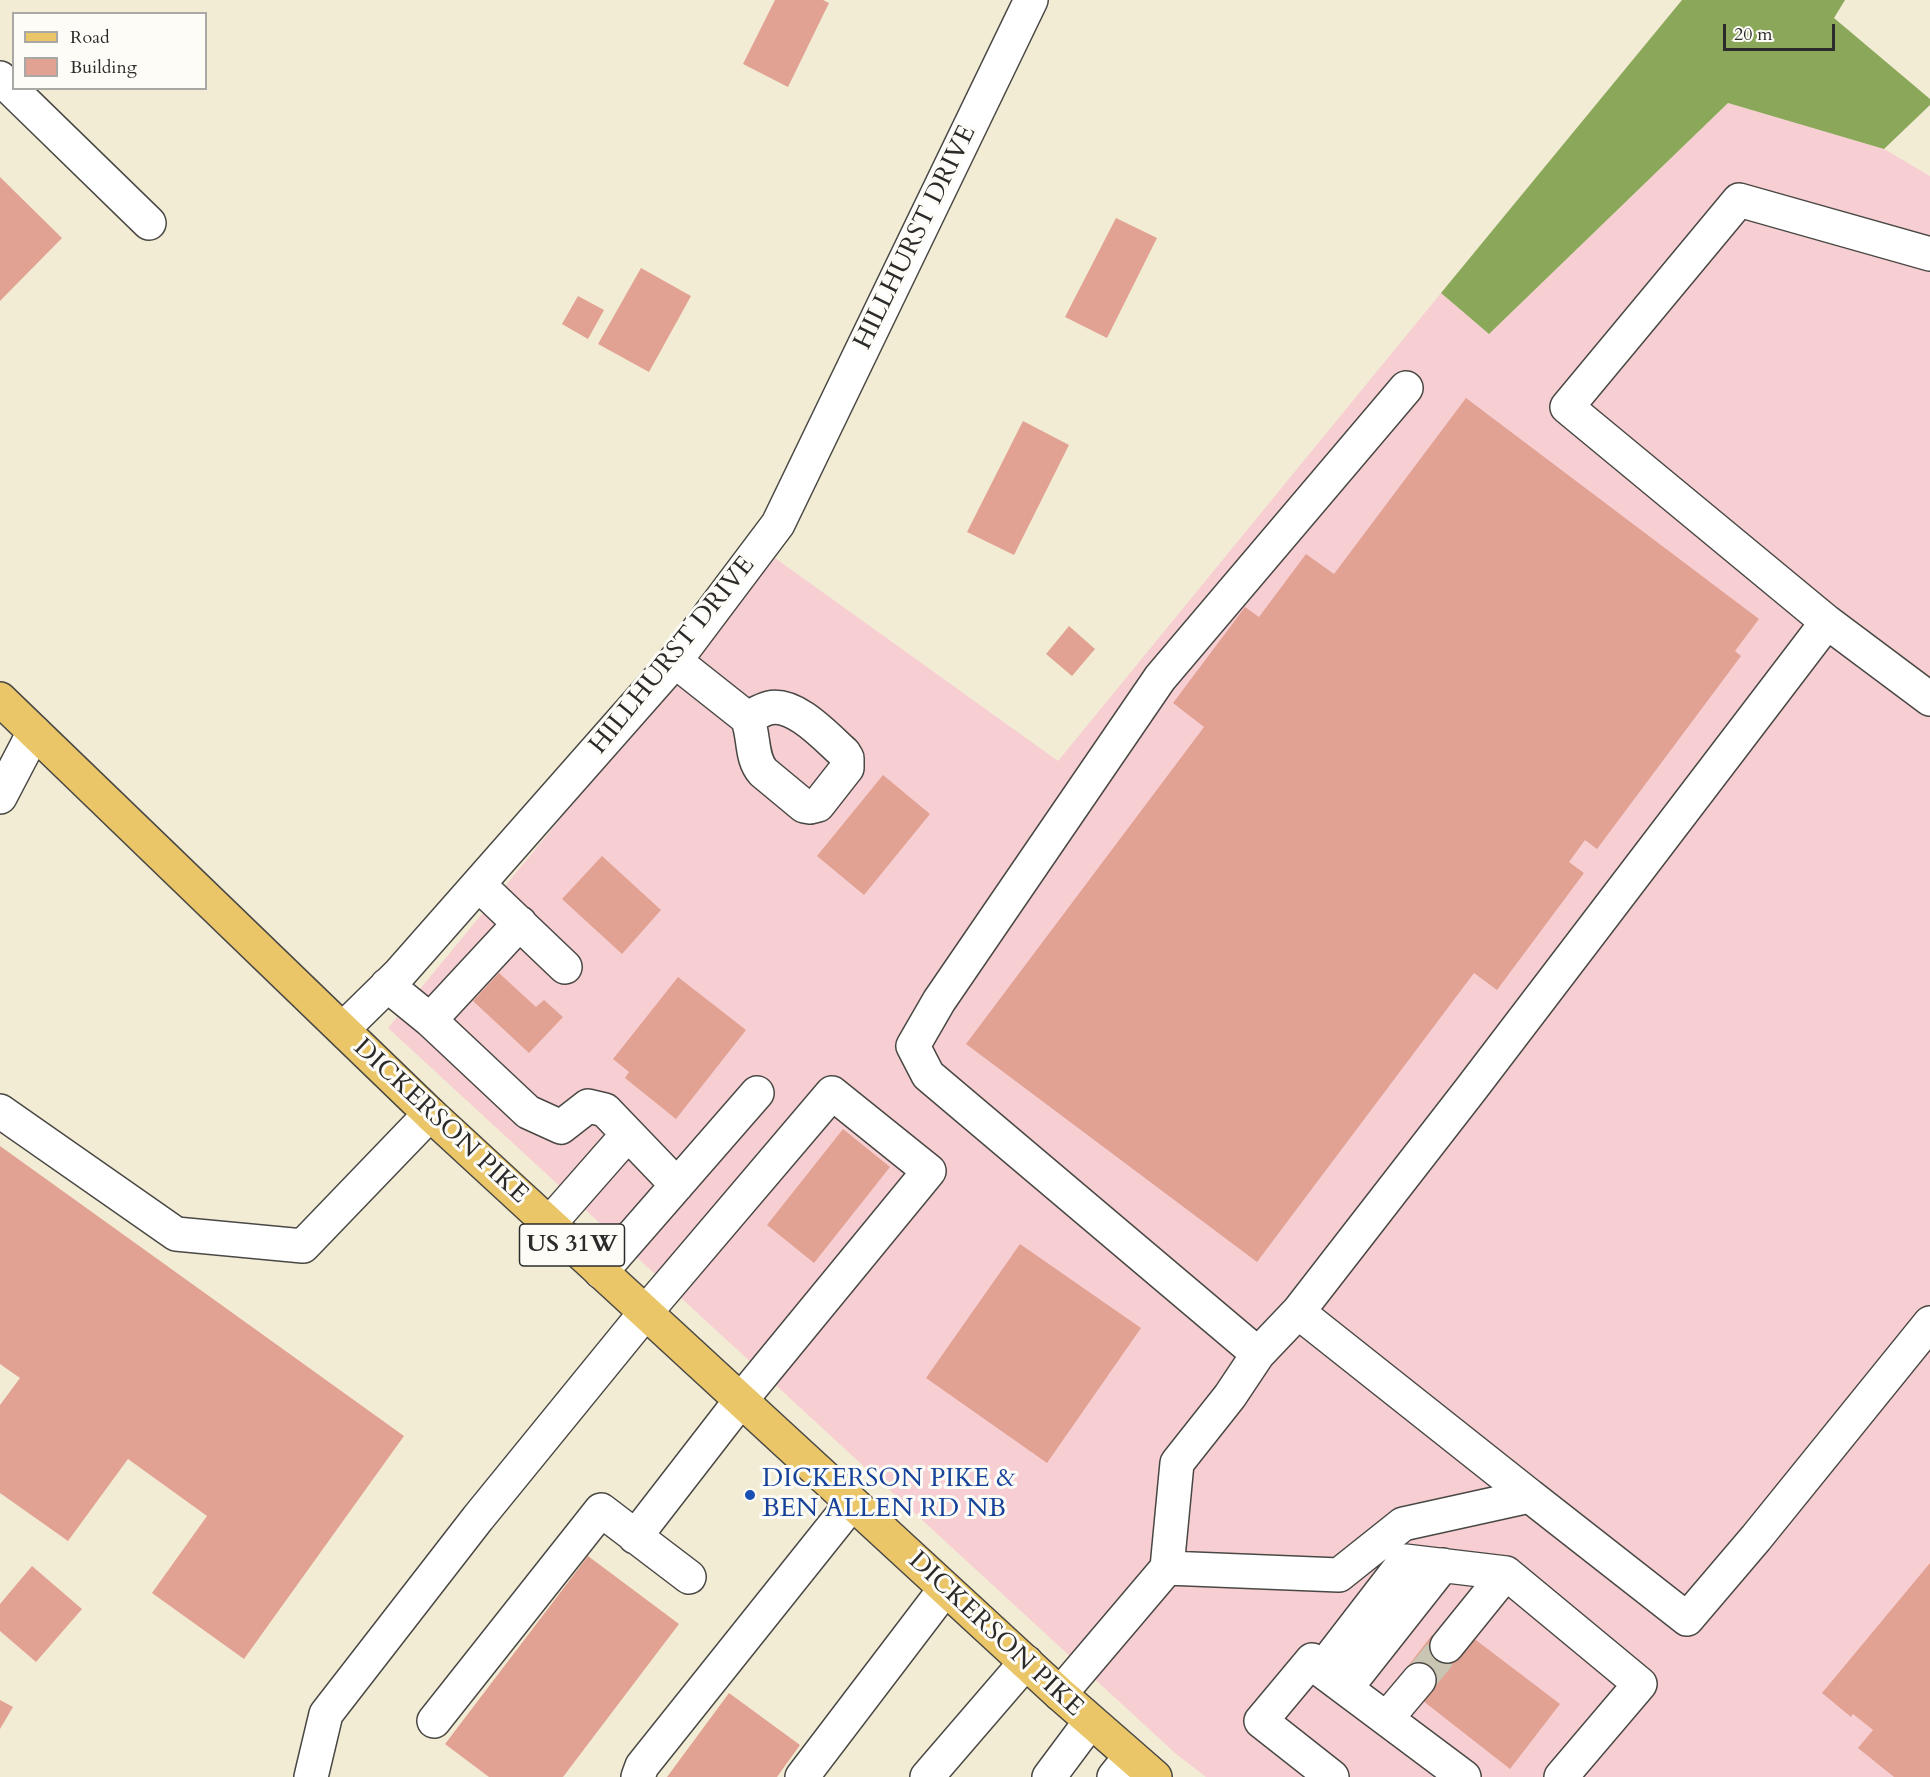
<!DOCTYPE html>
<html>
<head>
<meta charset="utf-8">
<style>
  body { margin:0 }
  #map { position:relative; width:1930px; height:1777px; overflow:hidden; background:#f2ecd5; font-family:Cardo,serif }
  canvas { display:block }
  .legend { position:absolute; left:12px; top:12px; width:195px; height:78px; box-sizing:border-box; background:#fdfcf7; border:2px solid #a9a8a5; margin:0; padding:8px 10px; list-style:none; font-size:18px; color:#2b2b2b }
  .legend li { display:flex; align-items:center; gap:12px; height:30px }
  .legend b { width:30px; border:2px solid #a9a8a5 }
  .scale { position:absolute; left:1723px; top:24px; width:112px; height:27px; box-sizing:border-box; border:3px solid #2b2b2b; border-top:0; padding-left:8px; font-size:18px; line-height:21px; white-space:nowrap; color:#2b2b2b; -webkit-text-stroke:4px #fdfcf7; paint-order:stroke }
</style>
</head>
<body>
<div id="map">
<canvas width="1930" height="1777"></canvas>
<ul class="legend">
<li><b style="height:8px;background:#eac669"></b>Road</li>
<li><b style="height:16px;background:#e2a293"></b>Building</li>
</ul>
<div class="scale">20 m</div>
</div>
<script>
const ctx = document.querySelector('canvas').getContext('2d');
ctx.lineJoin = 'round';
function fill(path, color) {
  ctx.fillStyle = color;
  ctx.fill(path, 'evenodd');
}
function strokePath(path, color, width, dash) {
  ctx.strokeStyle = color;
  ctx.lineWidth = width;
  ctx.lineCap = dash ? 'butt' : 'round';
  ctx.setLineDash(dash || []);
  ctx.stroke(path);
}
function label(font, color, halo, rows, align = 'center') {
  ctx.font = font + ' Cardo,serif';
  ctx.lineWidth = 6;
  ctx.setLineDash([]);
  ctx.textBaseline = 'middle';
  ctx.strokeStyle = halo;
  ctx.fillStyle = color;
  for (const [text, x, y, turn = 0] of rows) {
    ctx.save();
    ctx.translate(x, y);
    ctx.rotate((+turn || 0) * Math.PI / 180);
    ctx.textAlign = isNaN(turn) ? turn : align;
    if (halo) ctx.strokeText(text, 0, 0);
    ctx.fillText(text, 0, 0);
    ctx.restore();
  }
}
const built = new Path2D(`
  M 1728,103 L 1884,149 L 1930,176 L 1930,1777 L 1206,1777 L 1175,1753 L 388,1028 L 775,558 L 1058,761 L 1441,293 L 1489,334 Z`);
const forest = new Path2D(`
  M 1682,0 L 1845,0 L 1834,18 L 1930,99 L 1930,105 L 1884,149 L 1728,103 L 1489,334 L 1441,293 Z`);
const building = new Path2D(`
  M 775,0 L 823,0 L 829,3 L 788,87 L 743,64 Z
  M 0,177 L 62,238 L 0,301 Z
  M 1116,218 L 1157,238 L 1107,338 L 1065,317 Z
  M 641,268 L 691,296 L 649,372 L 598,344 Z
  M 578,296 L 604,310 L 588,339 L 562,324 Z
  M 1466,398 L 1759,619 L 1735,651 L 1741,656 L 1597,849 L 1585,840 L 1569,862 L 1584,873 L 1497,990 L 1474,973 L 1257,1262 L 966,1044 L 1204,727 L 1173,703 L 1245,607 L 1259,617 L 1306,554 L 1334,574 Z
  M 1023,421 L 1069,445 L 1014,555 L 967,532 Z
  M 1069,626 L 1095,649 L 1072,676 L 1046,654 Z
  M 883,775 L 930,814 L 864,895 L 817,856 Z
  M 602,856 L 661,910 L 622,954 L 562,899 Z
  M 499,973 L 536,1007 L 544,1000 L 563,1017 L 529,1053 L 473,1001 Z
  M 678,977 L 746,1030 L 676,1119 L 625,1078 L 629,1072 L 613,1059 Z
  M 843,1129 L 890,1167 L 814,1263 L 767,1225 Z
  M 0,1146 L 404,1436 L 244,1659 L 152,1593 L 207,1516 L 128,1459 L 68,1541 L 0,1493 L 0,1405 L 20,1378 L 0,1364 Z
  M 1020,1244 L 1141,1328 L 1047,1463 L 926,1378 Z
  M 588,1556 L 679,1624 L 563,1777 L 489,1777 L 445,1744 Z
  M 1930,1563 L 1930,1777 L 1894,1777 L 1858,1748 L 1873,1730 L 1853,1714 L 1851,1717 L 1822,1693 Z
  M 32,1566 L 82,1609 L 36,1662 L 0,1631 L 0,1604 Z
  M 1468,1634 L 1560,1704 L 1510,1769 L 1418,1697 L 1426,1686 L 1405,1670 L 1432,1635 L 1455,1652 Z
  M 729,1693 L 800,1745 L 777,1777 L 667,1777 Z
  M 0,1700 L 13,1707 L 0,1729 Z`);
const minorTunnel = new Path2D(`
  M 1419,1680 L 1447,1646`);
const minor = new Path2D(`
  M 0,78 L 149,223
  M 1827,622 L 1567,407 L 1739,200 L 1930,254
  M 675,661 L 747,718 C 755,735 750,757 763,772 L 804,806 L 810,807 L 818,805 L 847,768 L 847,758 L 844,753 C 826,737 795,702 769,708 C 761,710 754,715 747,718
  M 1930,699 L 1827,622 L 1471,1089 L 1298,1312 L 1258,1354 L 1230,1396 L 1177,1463 L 1167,1568 L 1339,1575 L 1403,1524 L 1530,1496 L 1687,1619 L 1756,1538 L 1930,1323
  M 0,797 L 34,732
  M 479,885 L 565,967
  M 387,985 L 430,1020 L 528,1112 L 561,1127 L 588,1106 L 605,1110 L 677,1185
  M 430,1020 L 520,923
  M 343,1029 L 400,973 L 675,661 L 778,524 L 1031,0
  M 0,1111 L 176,1234 L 303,1246 L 430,1114
  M 549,1224 L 628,1134
  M 601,1272 L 757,1093
  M 1298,1312 L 1530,1496
  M 1258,1354 L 928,1075 L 913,1046 L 939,1001 L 1160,678 L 1406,388
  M 1447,1646 L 1506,1573
  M 1321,1670 L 1405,1561 L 1506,1573 L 1640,1684 L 1561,1777
  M 1346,1688 L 1443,1565
  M 1060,1694 L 1167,1568
  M 1387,1718 L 1419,1680
  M 434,1721 L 601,1510 L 689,1577
  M 311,1777 L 326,1714 L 478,1518 L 645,1313 L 832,1093 L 929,1171 L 741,1400 L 635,1537
  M 638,1777 L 642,1766 L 852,1503
  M 802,1777 L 945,1589
  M 927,1777 L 1026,1662
  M 1049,1777 L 1090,1722
  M 1114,1777 L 1130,1757
  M 1332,1777 L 1261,1721 L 1312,1660 L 1321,1670 L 1464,1777`);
const major = new Path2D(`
  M 0,699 L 430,1114 L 1060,1694 L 1155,1777`);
const markers = [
  [750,1495,6,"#1a4fb4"]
];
const shields = [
  [572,1245,105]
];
const shieldNames = [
  ["US 31W",572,1245]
];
const streetNames = [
  ["HILLHURST DRIVE",916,238,-64],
  ["HILLHURST DRIVE",673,656,-51],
  ["DICKERSON PIKE",440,1122,43],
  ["DICKERSON PIKE",995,1635,43]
];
const transitNames = [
  ["DICKERSON PIKE &",762,1480],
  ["BEN ALLEN RD NB",762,1510]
];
fill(built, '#f7cfd3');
fill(forest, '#8aa75a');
fill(building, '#e2a293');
strokePath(minorTunnel, '#cac5b3', 33, [33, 16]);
strokePath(minor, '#494844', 36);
strokePath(major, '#494844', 36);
strokePath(minor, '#fff', 33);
strokePath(major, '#eac669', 33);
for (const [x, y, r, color] of markers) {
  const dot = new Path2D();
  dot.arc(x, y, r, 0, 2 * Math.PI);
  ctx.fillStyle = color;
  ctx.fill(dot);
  strokePath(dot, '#fdfcf7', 2);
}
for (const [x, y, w] of shields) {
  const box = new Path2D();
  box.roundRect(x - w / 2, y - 21, w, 42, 4.5);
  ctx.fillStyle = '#fdfcf7';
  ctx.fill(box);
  strokePath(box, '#2b2b2b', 1.5);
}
label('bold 24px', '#2b2b2b', null, shieldNames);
label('26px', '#2b2b2b', '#fdfcf7', streetNames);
label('26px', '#164399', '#fdfcf7', transitNames, 'left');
</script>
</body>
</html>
